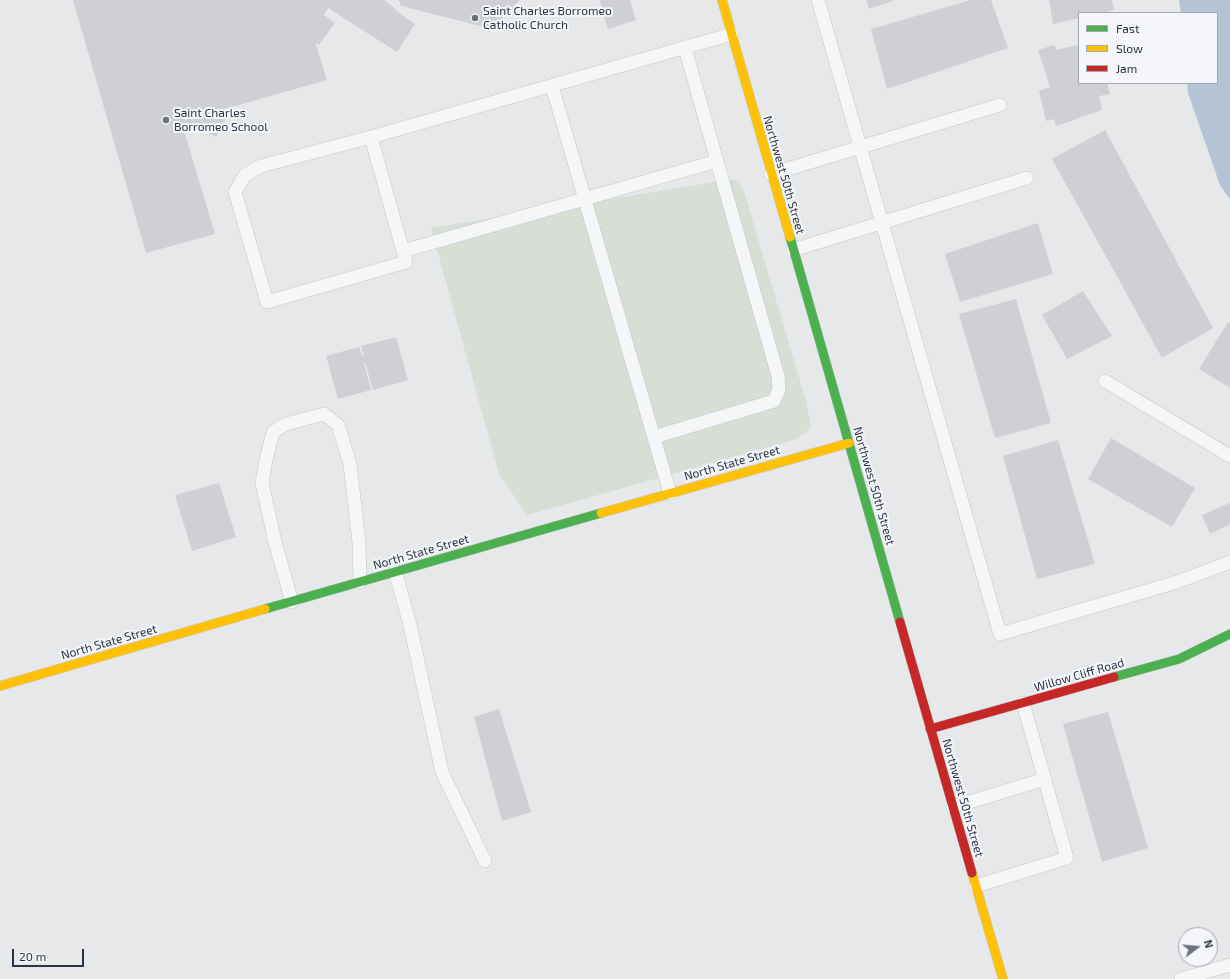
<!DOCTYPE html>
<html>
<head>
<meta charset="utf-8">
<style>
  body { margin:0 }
  #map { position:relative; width:1230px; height:979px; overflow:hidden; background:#e6e8ea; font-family:"Exo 2",sans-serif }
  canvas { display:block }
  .legend { position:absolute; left:1078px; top:12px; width:140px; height:72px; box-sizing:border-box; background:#f4f6f9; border:1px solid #a4a8b1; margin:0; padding:5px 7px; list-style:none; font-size:12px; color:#2b3445 }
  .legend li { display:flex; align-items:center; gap:8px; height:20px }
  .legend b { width:20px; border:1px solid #a4a8b1 }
  .north { position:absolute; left:1178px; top:927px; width:40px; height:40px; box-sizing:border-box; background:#f4f6f9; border:1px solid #a4a8b1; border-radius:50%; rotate:74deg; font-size:11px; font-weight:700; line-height:16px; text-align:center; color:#2b3445 }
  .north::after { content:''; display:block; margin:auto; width:14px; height:18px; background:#6c737f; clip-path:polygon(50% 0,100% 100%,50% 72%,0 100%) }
  .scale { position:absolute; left:12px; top:949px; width:72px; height:18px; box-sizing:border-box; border:2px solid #2b3445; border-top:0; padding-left:5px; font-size:12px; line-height:14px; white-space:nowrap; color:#2b3445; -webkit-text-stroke:3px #f4f6f9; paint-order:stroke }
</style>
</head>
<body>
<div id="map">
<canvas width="1230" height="979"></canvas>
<ul class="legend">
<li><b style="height:5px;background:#4caf50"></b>Fast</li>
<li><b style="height:5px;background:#ffc107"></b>Slow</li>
<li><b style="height:5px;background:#c62828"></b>Jam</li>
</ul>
<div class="north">N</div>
<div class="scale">20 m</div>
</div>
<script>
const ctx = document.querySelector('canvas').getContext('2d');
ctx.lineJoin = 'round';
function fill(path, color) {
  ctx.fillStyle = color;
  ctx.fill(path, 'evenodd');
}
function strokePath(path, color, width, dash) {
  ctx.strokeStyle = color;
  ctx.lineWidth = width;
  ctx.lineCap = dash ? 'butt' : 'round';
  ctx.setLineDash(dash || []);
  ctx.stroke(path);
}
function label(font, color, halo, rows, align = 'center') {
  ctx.font = font + ' "Exo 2",sans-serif';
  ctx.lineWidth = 4;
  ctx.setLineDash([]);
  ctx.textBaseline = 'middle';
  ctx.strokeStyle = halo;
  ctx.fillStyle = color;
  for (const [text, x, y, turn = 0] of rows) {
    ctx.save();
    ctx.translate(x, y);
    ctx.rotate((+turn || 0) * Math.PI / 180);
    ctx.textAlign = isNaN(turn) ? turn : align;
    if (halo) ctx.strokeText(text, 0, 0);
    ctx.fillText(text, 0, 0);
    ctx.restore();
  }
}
const green = new Path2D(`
  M 734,179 L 743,188 L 806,401 L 811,426 L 805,433 L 794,440 L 527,515 L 499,474 L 431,228 Z`);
const water = new Path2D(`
  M 1179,0 L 1230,0 L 1230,199 L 1220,185 L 1188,93 L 1187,83 L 1217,83 L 1217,13 L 1181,13 Z`);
const building = new Path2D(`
  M 73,0 L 384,0 L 396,9 L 395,10 L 415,24 L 397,52 L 328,8 L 324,15 L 335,23 L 319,45 L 315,42 L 327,80 L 221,110 L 229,113 L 216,137 L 197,127 L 184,131 L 215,234 L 146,253 Z
  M 399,0 L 520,0 L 492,29 L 401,6 Z
  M 602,0 L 630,0 L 636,20 L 608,29 L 600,1 Z
  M 866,0 L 895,0 L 869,9 Z
  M 971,0 L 991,0 L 1008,48 L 887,89 L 871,29 Z
  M 1049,0 L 1112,0 L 1114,10 L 1101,13 L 1079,13 L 1079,18 L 1053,24 Z
  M 1054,45 L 1056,50 L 1078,45 L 1079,48 L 1079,83 L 1107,83 L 1110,94 L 1099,96 L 1102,110 L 1056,126 L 1054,119 L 1046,121 L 1039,91 L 1050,87 L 1038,50 Z
  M 1105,130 L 1213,328 L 1162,358 L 1052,159 Z
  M 1038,223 L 1053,274 L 960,302 L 945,254 Z
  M 1083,291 L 1112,336 L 1067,359 L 1042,315 Z
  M 1016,299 L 1051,423 L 995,438 L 959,314 Z
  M 1228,322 L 1230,323 L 1230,388 L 1199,369 Z
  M 396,337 L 408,380 L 373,390 L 365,362 L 364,363 L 371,390 L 338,399 L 326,356 L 359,347 L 362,356 L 364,355 L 361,346 Z
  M 1111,438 L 1195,488 L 1172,527 L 1088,479 Z
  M 1058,440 L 1095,564 L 1037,579 L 1003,456 Z
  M 219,483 L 236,537 L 192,551 L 175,495 Z
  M 1230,503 L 1230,524 L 1210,534 L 1202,515 Z
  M 499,709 L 531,812 L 502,821 L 474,717 Z
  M 1108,712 L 1148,848 L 1102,862 L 1063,724 Z`);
const lane = new Path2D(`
  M 818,0 L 1000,634 L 1177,582 L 1230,562
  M 552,86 L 670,493
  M 371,137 L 406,262 L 267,302 L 235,192 L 245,175 L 261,166 L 371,137 L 732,34
  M 771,174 L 1000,105
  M 793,250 L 1027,178
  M 403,251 L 717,161 L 685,48
  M 1105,381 L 1230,456
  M 654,437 L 774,401 L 779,389 L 778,376 L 717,161
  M 395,571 L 410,625 L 442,772 L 485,861
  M 292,602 L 275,542 L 262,483 L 266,460 L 273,432 L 286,424 L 324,414 L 338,425 L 350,464 L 359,542 L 360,582
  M 953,807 L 1045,779
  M 976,886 L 1067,858 L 1023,703
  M 1181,979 L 1230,965`);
const fast = new Path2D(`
  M 790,237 L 900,622
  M 265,609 L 601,513
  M 1114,677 L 1179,659 L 1230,634`);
const slow = new Path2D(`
  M 722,0 L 790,237
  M 601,513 L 849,443
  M 0,686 L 265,609
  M 972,873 L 1003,979`);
const jam = new Path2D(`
  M 900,622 L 972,873
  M 930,729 L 1114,677`);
const markers = [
  [475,18,4,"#6c737f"],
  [166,120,4,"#6c737f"]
];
const poiNames = [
  ["Saint Charles Borromeo",483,11],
  ["Catholic Church",483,25],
  ["Saint Charles",174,113],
  ["Borromeo School",174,127]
];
const streetNames = [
  ["Northwest 50th Street",784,175,74],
  ["North State Street",732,463,-16],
  ["Northwest 50th Street",874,486,74],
  ["North State Street",421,552,-16],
  ["North State Street",109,642,-16],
  ["Willow Cliff Road",1079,675,-16],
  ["Northwest 50th Street",963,798,74]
];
fill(green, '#d6ded6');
fill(water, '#b4c4d5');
fill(building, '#ced0d3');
strokePath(lane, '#c4c6c8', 14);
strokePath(fast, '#c4c6c8', 10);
strokePath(slow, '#c4c6c8', 10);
strokePath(jam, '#c4c6c8', 10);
strokePath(lane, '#f5f6f7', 13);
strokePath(fast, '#4caf50', 9);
strokePath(slow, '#ffc107', 9);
strokePath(jam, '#c62828', 9);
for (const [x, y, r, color] of markers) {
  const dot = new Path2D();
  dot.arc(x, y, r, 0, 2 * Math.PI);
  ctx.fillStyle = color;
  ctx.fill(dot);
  strokePath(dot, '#f4f6f9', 1.5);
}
label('12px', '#2b3445', '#f4f6f9', poiNames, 'left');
label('12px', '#2b3445', '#f4f6f9', streetNames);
</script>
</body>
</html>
